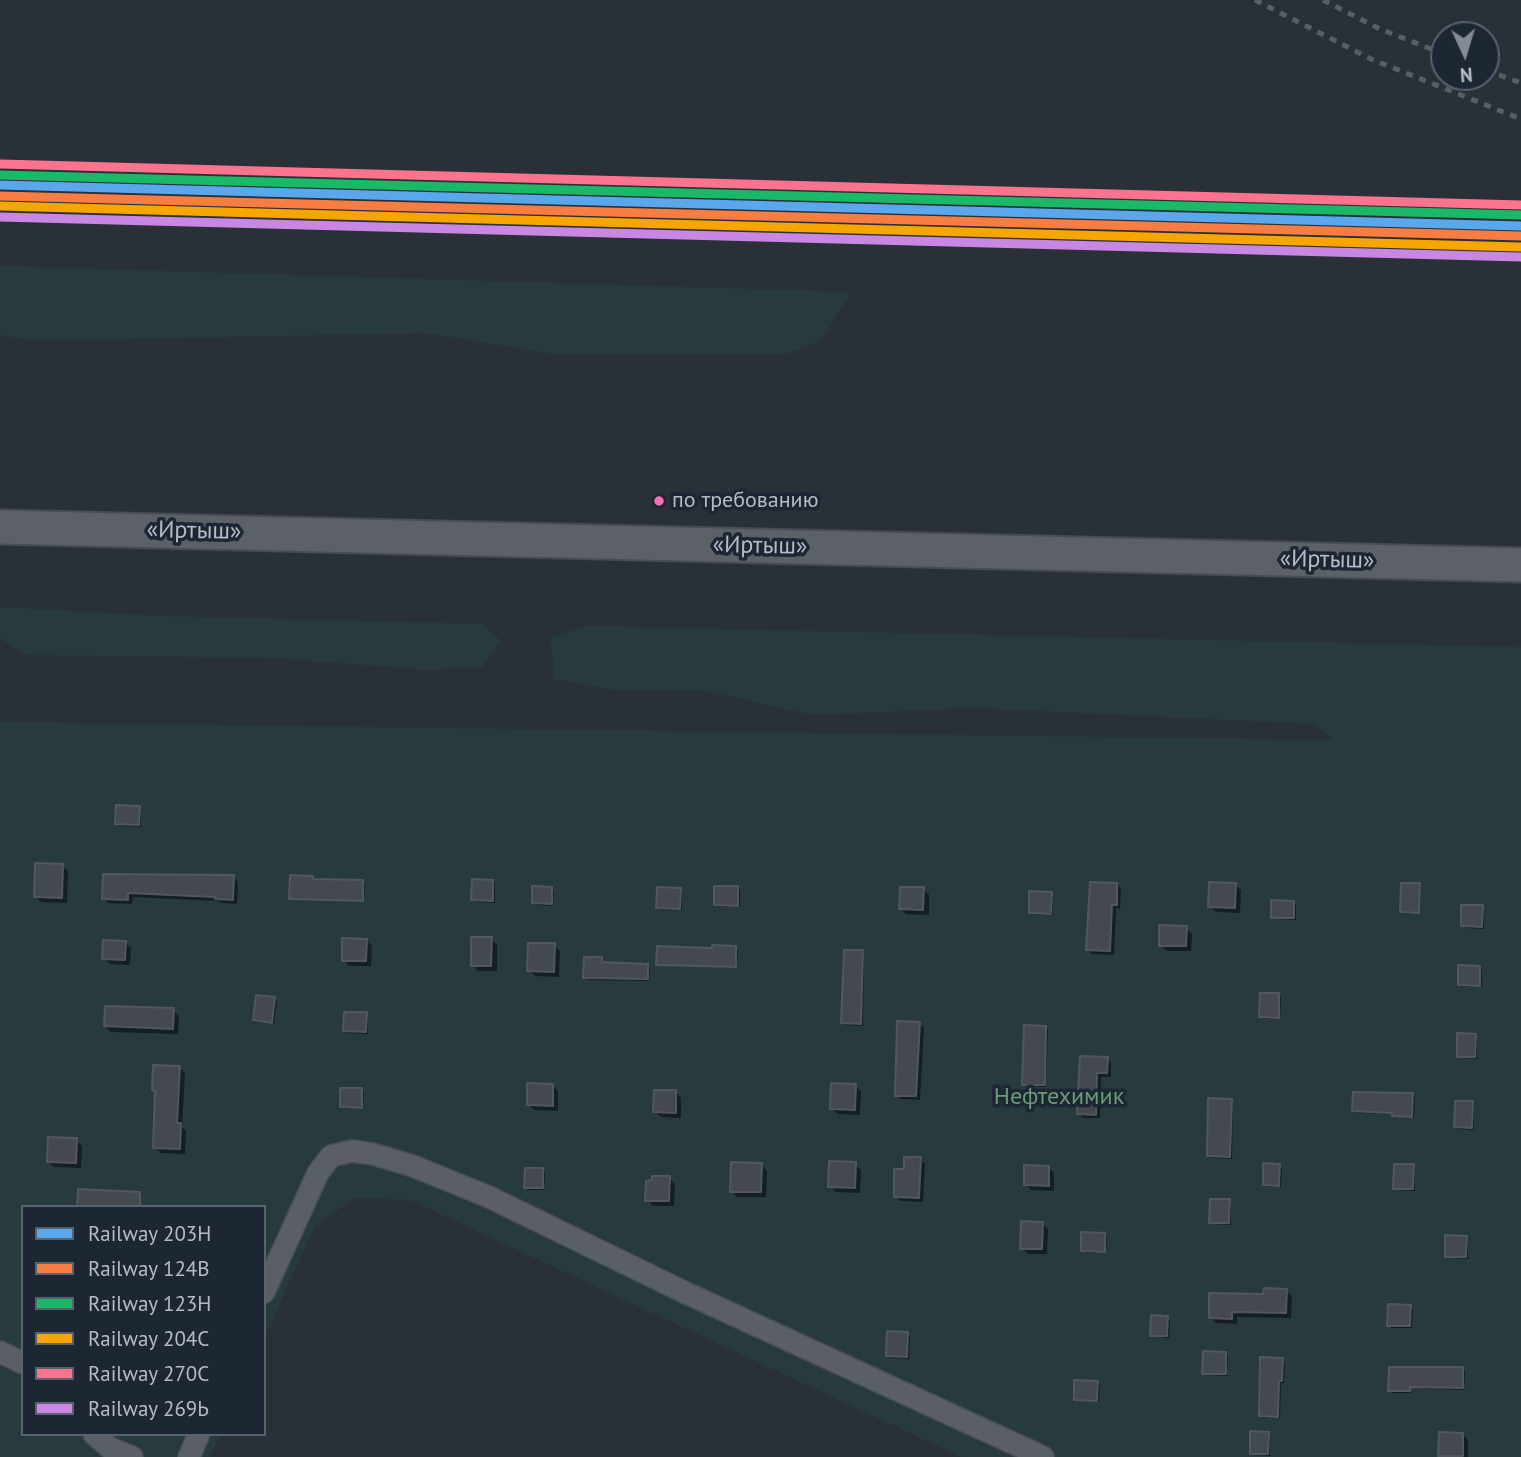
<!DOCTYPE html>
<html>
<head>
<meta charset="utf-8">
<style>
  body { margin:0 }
  #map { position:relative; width:1521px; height:1457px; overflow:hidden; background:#2a3038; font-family:"PT Sans",sans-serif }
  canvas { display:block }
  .legend { position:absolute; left:21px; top:1205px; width:245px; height:231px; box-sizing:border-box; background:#1d2633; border:2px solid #59626f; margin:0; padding:9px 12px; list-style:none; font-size:21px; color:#b4bcc9 }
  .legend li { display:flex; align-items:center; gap:14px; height:35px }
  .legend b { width:35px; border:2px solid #59626f }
  .north { position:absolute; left:1430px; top:21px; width:70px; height:70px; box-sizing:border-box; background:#1d2633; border:2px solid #59626f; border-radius:50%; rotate:176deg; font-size:19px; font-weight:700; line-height:28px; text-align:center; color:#b4bcc9 }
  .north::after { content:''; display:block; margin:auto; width:24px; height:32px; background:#848b96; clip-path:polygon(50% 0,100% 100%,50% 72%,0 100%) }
</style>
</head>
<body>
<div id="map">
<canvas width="1521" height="1457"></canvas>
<ul class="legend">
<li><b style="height:9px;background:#5aa8eb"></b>Railway 203Н</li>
<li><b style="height:9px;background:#f77d43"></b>Railway 124В</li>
<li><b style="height:9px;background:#1ab867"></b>Railway 123Н</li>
<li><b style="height:9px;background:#f7a600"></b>Railway 204С</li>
<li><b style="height:9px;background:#fc738d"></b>Railway 270С</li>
<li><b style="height:9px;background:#c787e3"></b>Railway 269Ь</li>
</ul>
<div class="north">N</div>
</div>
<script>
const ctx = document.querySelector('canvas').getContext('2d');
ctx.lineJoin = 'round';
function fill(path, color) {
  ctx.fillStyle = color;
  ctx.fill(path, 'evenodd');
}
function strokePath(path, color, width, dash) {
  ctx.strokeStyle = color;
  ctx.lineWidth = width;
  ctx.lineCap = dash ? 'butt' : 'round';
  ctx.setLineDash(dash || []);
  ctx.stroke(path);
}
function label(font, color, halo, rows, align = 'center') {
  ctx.font = font + ' "PT Sans",sans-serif';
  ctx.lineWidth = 7;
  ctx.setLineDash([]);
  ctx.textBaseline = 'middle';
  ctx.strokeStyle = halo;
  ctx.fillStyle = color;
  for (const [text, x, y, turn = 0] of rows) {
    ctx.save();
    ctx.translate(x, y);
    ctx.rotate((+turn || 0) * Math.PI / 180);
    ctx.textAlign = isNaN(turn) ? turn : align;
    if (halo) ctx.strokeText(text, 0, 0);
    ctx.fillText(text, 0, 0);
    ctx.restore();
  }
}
const green = new Path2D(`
  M 0,266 L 851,292 L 822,340 L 787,354 L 553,354 L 426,333 L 37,341 L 0,335 Z
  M 0,607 L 162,616 L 483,624 L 501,641 L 482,667 L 429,670 L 272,658 L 26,655 L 0,638 Z
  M 588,626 L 1521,647 L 1521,1457 L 961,1457 L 410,1200 L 356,1198 L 316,1224 L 264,1338 L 264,1207 L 23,1207 L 23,1434 L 221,1434 L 210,1457 L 0,1457 L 0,722 L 1333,740 L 1315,724 L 973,708 L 812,715 L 706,691 L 614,690 L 555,679 L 550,637 Z`);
const shadow = new Path2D(`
  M 139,808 L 141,810 L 141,827 L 120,826 L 117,824 Z
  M 62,866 L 68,871 L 67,903 L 41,902 L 35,896 Z
  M 104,875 L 233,877 L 238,882 L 237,904 L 222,903 L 219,901 L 133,897 L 132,904 L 108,903 L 103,898 Z
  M 312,878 L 314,880 L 362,882 L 365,885 L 364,902 L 293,900 L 291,898 Z
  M 493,882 L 495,884 L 495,903 L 476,902 L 473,900 Z
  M 1117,884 L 1121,889 L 1120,909 L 1116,908 L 1114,955 L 1092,954 L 1088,950 Z
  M 1235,885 L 1241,890 L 1240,913 L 1216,912 L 1210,906 Z
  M 1419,885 L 1421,887 L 1420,914 L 1404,914 L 1402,911 Z
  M 551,888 L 554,891 L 553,906 L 536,905 L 534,903 Z
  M 738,888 L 740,890 L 740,907 L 718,907 L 716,904 Z
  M 680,889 L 682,892 L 682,910 L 661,910 L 658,907 Z
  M 923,889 L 929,895 L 929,915 L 906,914 L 901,909 Z
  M 1051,893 L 1053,896 L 1053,915 L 1033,915 L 1030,912 Z
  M 1294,903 L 1296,905 L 1296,920 L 1275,919 L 1272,917 Z
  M 1482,907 L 1484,909 L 1484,929 L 1465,928 L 1463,926 Z
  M 1186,928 L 1192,934 L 1191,951 L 1166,951 L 1161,945 Z
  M 491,939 L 497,945 L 497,971 L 478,971 L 472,965 Z
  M 366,940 L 372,946 L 371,966 L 349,966 L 343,960 Z
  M 125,943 L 131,948 L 130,965 L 110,964 L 104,958 Z
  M 554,945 L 560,951 L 559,977 L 535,976 L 529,970 Z
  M 658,948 L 735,948 L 738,950 L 737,968 L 660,966 L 658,964 Z
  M 862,952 L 864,954 L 863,1026 L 845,1025 L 843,1022 Z
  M 601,959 L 603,964 L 647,965 L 650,968 L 649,981 L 588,980 L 585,977 Z
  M 1480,967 L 1482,970 L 1482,987 L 1462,987 L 1459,984 Z
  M 1278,995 L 1281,997 L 1280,1019 L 1263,1019 L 1261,1016 Z
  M 275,999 L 277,1002 L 274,1024 L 257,1022 L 255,1019 Z
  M 173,1010 L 179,1016 L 178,1034 L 111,1032 L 105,1026 Z
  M 366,1014 L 368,1017 L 368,1034 L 347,1033 L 345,1031 Z
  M 920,1024 L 924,1028 L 920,1100 L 901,1099 L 896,1095 Z
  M 1046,1027 L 1048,1030 L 1046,1087 L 1026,1086 L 1024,1084 Z
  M 1475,1036 L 1477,1038 L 1477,1059 L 1461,1058 L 1459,1056 Z
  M 1081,1058 L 1107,1059 L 1111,1063 L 1111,1077 L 1101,1077 L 1100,1118 L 1083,1118 L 1079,1114 Z
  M 179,1067 L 185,1073 L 182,1127 L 186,1131 L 185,1154 L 161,1153 L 155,1147 L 157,1093 Z
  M 855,1085 L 861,1091 L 860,1115 L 838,1114 L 832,1109 Z
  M 553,1086 L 558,1091 L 558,1111 L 534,1110 L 529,1104 Z
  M 362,1090 L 364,1092 L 363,1109 L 344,1109 L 342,1106 Z
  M 676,1092 L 681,1098 L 681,1118 L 661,1117 L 655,1112 Z
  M 1412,1095 L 1415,1097 L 1414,1118 L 1396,1117 L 1393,1114 L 1357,1113 L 1354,1110 Z
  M 1231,1101 L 1233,1103 L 1232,1159 L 1211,1158 L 1209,1156 Z
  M 1472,1103 L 1474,1105 L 1474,1130 L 1458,1129 L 1456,1127 Z
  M 76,1140 L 82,1146 L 81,1168 L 54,1167 L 48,1162 Z
  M 920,1159 L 925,1164 L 923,1202 L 901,1201 L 896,1196 L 905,1171 Z
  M 855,1164 L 861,1170 L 860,1193 L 836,1192 L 830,1186 Z
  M 761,1165 L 767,1171 L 766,1197 L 737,1197 L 732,1191 Z
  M 1279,1166 L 1282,1168 L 1281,1187 L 1267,1187 L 1264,1184 Z
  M 1413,1166 L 1415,1168 L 1415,1191 L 1397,1190 L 1395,1188 Z
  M 1049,1168 L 1054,1173 L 1054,1191 L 1031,1190 L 1025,1184 Z
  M 542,1170 L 545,1172 L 544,1190 L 529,1190 L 526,1187 Z
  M 669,1178 L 675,1184 L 674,1206 L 653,1206 L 647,1200 L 654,1182 Z
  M 1229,1201 L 1231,1203 L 1231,1225 L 1213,1224 L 1211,1222 Z
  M 1042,1223 L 1048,1229 L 1047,1254 L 1028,1254 L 1022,1248 Z
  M 1105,1235 L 1107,1237 L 1106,1253 L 1085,1253 L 1083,1250 Z
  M 1466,1238 L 1468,1240 L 1468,1259 L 1449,1258 L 1447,1256 Z
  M 1286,1290 L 1292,1296 L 1291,1318 L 1237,1317 L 1237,1324 L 1216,1323 L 1210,1317 Z
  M 1410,1307 L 1413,1309 L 1412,1328 L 1391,1328 L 1389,1325 Z
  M 1167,1318 L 1170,1320 L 1169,1338 L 1155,1337 L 1152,1335 Z
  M 907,1333 L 910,1336 L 909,1359 L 890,1358 L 888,1356 Z
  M 1226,1354 L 1228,1356 L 1227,1376 L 1206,1375 L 1204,1373 Z
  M 1282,1360 L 1285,1362 L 1284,1383 L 1281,1383 L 1280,1418 L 1263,1418 L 1261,1415 Z
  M 1463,1369 L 1465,1371 L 1464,1390 L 1411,1388 L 1411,1393 L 1393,1393 L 1390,1390 Z
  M 1097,1383 L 1100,1385 L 1099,1402 L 1078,1401 L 1076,1399 Z
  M 1268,1433 L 1270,1436 L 1270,1456 L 1254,1455 L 1252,1453 Z
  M 1463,1434 L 1468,1440 L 1468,1457 L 1442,1457 L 1440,1455 Z`);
const building = new Path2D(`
  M 116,805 L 140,806 L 139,825 L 115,824 Z
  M 35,863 L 63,864 L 62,898 L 34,897 Z
  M 103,874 L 234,875 L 233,900 L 215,899 L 215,897 L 128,893 L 128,900 L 102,899 Z
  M 290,875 L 313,876 L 313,879 L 363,880 L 363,901 L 289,899 Z
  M 472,879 L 493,880 L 493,901 L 471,900 Z
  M 1090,882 L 1117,883 L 1117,905 L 1112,905 L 1110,951 L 1086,950 Z
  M 1209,882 L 1236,883 L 1235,908 L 1208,907 Z
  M 1401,883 L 1420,883 L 1419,913 L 1400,912 Z
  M 532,886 L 552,887 L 552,904 L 532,903 Z
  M 714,886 L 738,886 L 738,906 L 714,905 Z
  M 657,887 L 681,888 L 680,909 L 656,908 Z
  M 900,887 L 924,887 L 923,910 L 899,909 Z
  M 1029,891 L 1052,892 L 1051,914 L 1029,913 Z
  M 1271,900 L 1294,901 L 1294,918 L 1271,918 Z
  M 1461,905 L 1483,905 L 1482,927 L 1461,926 Z
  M 1159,925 L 1187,926 L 1186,946 L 1159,946 Z
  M 471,937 L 492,937 L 491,966 L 471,966 Z
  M 342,938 L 367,939 L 366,961 L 342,961 Z
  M 103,940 L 126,941 L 125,960 L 102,959 Z
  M 528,943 L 555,943 L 554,972 L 527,971 Z
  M 712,945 L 736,946 L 736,967 L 656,965 L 657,946 L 712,948 Z
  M 844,950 L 863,950 L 861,1024 L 841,1023 Z
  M 584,957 L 602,957 L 602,962 L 648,964 L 648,979 L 583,978 Z
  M 1458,965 L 1480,966 L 1480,986 L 1458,985 Z
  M 1260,993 L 1279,993 L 1279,1018 L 1259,1017 Z
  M 256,995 L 275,997 L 272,1023 L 253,1020 Z
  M 105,1006 L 174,1008 L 173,1029 L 104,1026 Z
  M 344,1012 L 367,1012 L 366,1032 L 343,1031 Z
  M 897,1021 L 920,1022 L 916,1096 L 895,1096 Z
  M 1024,1025 L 1046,1026 L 1045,1085 L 1022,1085 Z
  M 1457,1033 L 1476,1034 L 1475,1057 L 1457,1057 Z
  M 1080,1056 L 1108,1057 L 1107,1073 L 1097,1073 L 1096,1115 L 1077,1114 Z
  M 153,1065 L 180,1066 L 177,1123 L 181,1123 L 180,1149 L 153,1148 L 155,1091 L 152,1090 Z
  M 527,1083 L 553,1084 L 553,1106 L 527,1105 Z
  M 831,1083 L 856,1084 L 855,1110 L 830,1109 Z
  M 340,1088 L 362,1088 L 362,1108 L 340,1107 Z
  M 654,1090 L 676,1090 L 676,1113 L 653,1112 Z
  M 1353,1092 L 1413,1093 L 1412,1117 L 1392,1116 L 1392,1113 L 1352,1111 Z
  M 1208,1098 L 1232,1099 L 1230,1157 L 1207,1156 Z
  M 1455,1101 L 1473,1101 L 1472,1128 L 1454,1127 Z
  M 48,1137 L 77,1138 L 76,1163 L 47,1162 Z
  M 904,1157 L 921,1157 L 919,1198 L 894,1197 L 894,1169 L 904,1169 Z
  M 829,1161 L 856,1162 L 855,1188 L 828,1187 Z
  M 731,1162 L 762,1163 L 761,1192 L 730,1192 Z
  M 1263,1163 L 1280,1164 L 1279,1186 L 1263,1185 Z
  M 1394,1164 L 1414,1164 L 1413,1189 L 1393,1189 Z
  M 1024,1165 L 1049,1166 L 1049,1186 L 1024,1185 Z
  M 525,1168 L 543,1168 L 543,1188 L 524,1188 Z
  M 652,1176 L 670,1176 L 669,1201 L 645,1201 L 646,1181 L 652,1180 Z
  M 78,1189 L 140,1192 L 140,1207 L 77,1207 Z
  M 1210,1199 L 1230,1199 L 1229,1223 L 1209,1223 Z
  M 1021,1221 L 1043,1222 L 1042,1249 L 1020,1249 Z
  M 1081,1232 L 1105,1233 L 1105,1252 L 1081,1251 Z
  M 1445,1235 L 1467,1236 L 1466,1257 L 1445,1257 Z
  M 1264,1288 L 1287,1289 L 1286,1313 L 1232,1312 L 1232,1319 L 1209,1318 L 1209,1293 L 1263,1294 Z
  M 1388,1304 L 1411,1305 L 1410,1326 L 1387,1326 Z
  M 1151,1315 L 1168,1316 L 1167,1336 L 1150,1336 Z
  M 887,1331 L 908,1332 L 907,1357 L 886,1356 Z
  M 1203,1351 L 1226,1352 L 1226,1374 L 1202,1374 Z
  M 1260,1357 L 1283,1358 L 1282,1381 L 1279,1381 L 1278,1417 L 1259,1416 Z
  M 1389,1367 L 1463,1367 L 1463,1388 L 1410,1387 L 1410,1391 L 1388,1391 Z
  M 1074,1380 L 1098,1381 L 1097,1401 L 1074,1400 Z
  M 1250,1431 L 1269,1432 L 1268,1454 L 1250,1454 Z
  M 1439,1432 L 1463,1433 L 1463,1456 L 1438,1456 Z`);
const minor = new Path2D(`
  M 264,1292 L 318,1173 L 331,1156 L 352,1151 L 373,1154 L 413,1166 L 489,1197 L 684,1292 L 1043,1457
  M 0,1352 L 23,1363
  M 94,1434 L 110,1448 L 132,1457
  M 189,1457 L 199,1434`);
const primary = new Path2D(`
  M 0,527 L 1521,565`);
const rail = new Path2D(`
  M 1255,0 L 1371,59 L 1521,119
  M 1323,0 L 1380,29 L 1444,54
  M 1486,70 L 1521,83`);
const rail1 = new Path2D(`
  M 0,185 L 1521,226`);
const rail2 = new Path2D(`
  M 0,196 L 1521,236`);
const rail3 = new Path2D(`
  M 0,175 L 1521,215`);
const rail4 = new Path2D(`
  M 0,206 L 1520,247`);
const rail5 = new Path2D(`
  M 1,164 L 1521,205`);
const rail6 = new Path2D(`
  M 0,217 L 1520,257`);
const markers = [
  [659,501,6,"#fb6dba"]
];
const busNames = [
  ["по требованию",672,501]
];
const streetNames = [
  ["«Иртыш»",194,531,1],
  ["«Иртыш»",760,546,1],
  ["«Иртыш»",1327,560,1]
];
const parkNames = [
  ["Нефтехимик",1059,1097]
];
fill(green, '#273a3e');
fill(shadow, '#0007');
fill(building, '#444950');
strokePath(building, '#52575f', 2);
strokePath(minor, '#484c53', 24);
strokePath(primary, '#484c55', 37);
strokePath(minor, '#5a5e66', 21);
strokePath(primary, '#5c6168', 33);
strokePath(rail, '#595d64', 5, [7, 7]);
strokePath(rail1, '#5aa8eb', 9);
strokePath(rail2, '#f77d43', 9);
strokePath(rail3, '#1ab867', 9);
strokePath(rail4, '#f7a600', 9);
strokePath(rail5, '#fc738d', 9);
strokePath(rail6, '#c787e3', 9);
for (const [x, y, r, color] of markers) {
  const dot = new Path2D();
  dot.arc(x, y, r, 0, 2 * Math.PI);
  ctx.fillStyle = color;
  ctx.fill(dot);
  strokePath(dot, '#1d2633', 2.5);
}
label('22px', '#b4bcc9', '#1d2633', busNames, 'left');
label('24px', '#b4bcc9', '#1d2633', streetNames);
label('24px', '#6b9a76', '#1d2633', parkNames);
</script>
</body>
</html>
